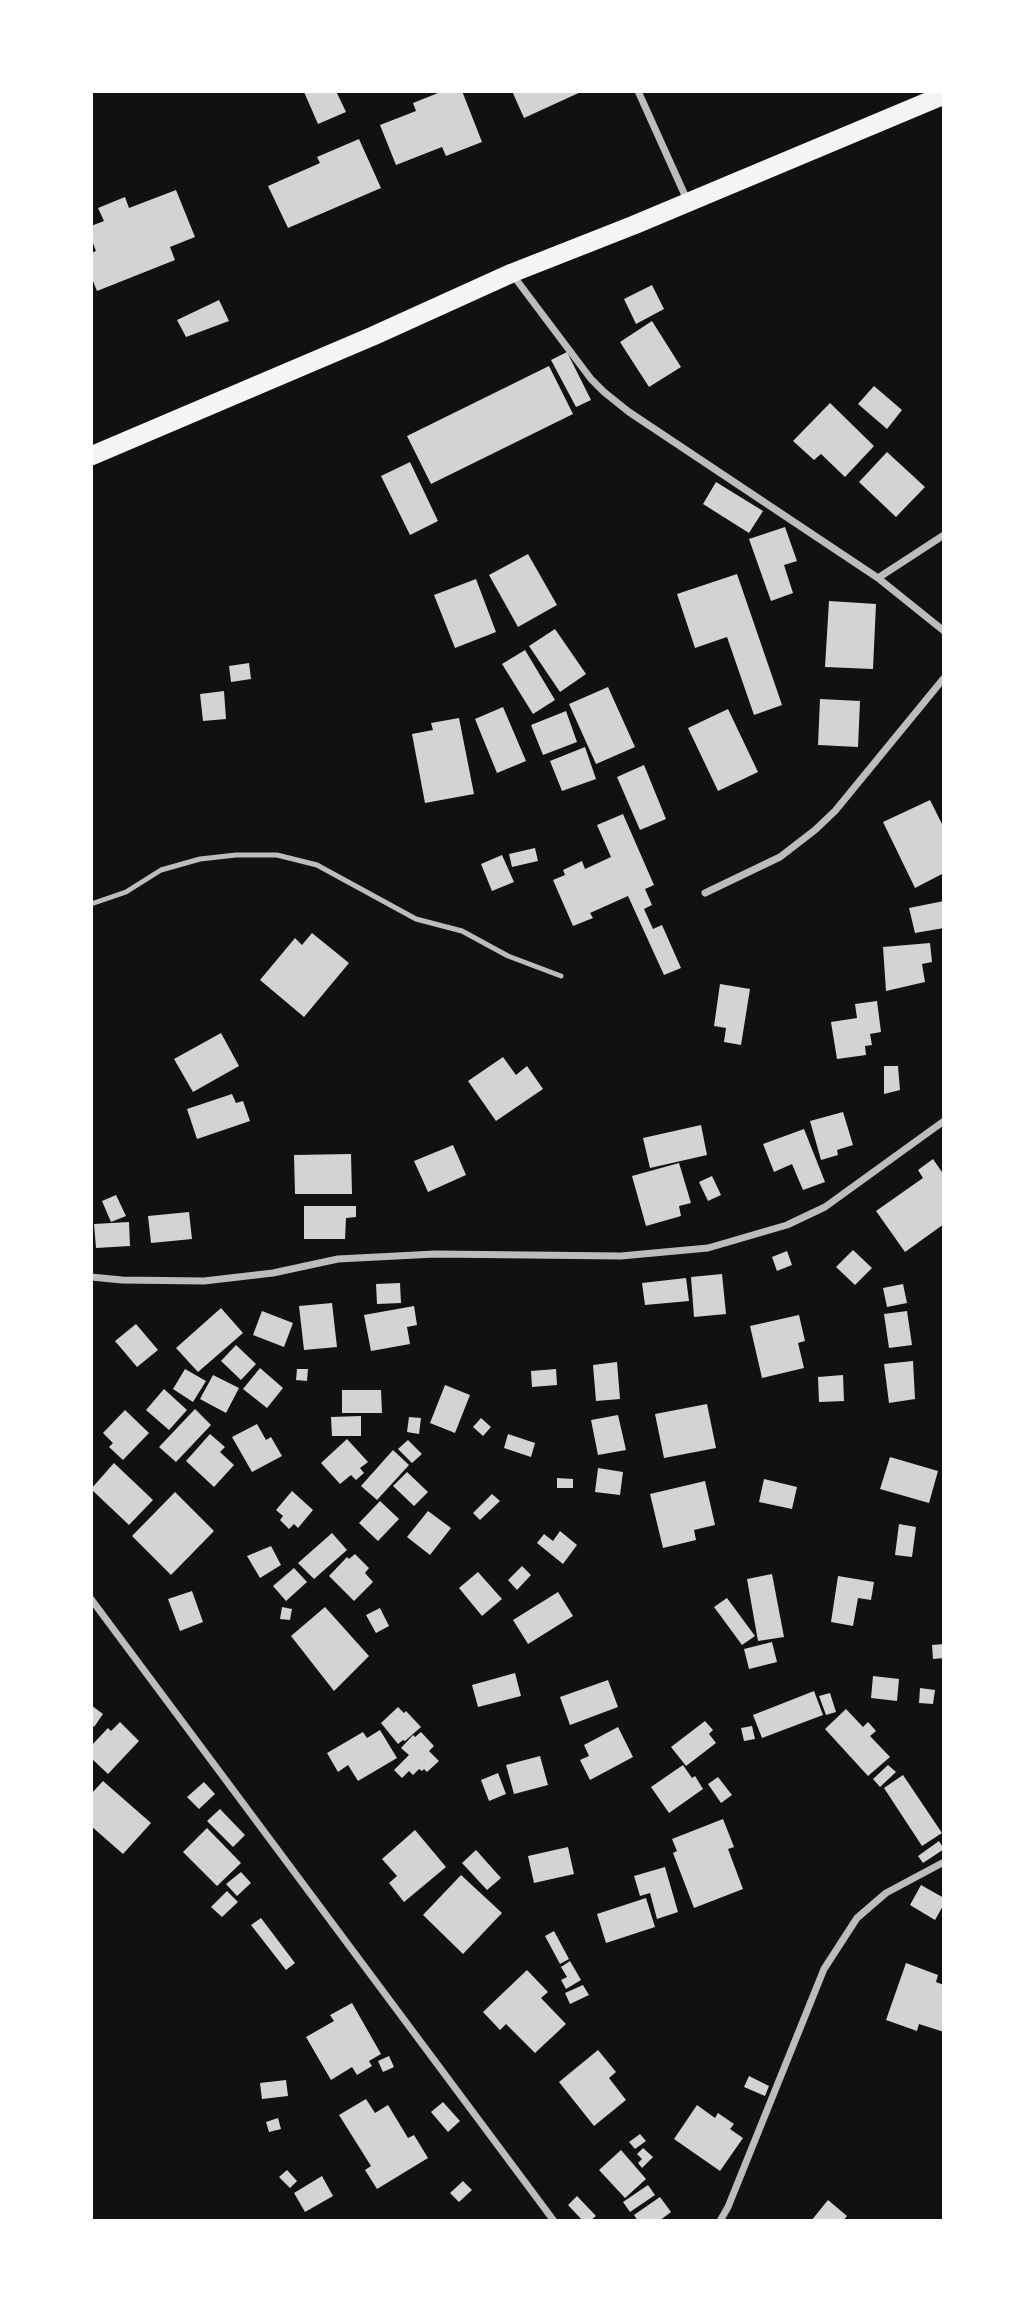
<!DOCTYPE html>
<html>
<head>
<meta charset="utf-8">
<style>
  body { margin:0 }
  #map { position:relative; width:1035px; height:2312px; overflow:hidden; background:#111; font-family:Commissioner,sans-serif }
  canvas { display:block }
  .frame { position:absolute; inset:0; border:93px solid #fff; pointer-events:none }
</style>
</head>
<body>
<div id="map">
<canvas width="1035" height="2312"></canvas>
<div class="frame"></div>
</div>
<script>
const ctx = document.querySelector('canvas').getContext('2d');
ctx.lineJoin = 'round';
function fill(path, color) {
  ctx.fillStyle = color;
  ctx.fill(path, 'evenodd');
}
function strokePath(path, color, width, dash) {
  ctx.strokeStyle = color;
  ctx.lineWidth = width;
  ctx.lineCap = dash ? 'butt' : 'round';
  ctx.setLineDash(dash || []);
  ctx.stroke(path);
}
const building = new Path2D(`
  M 307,91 L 336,91 L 346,112 L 318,124 L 304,92 Z
  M 443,91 L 462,91 L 482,142 L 446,156 L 442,147 L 396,165 L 380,125 L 416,111 L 413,103 Z
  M 512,91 L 583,91 L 524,118 Z
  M 359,139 L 381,188 L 288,228 L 268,186 L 320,163 L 317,157 Z
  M 176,190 L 195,237 L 170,247 L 175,260 L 97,291 L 91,276 L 91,253 L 96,251 L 91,238 L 91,226 L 104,221 L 98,208 L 125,197 L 129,208 Z
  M 652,285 L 664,309 L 636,324 L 624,299 Z
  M 219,300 L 229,321 L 186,337 L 177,320 Z
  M 652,321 L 681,367 L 649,387 L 620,342 Z
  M 567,352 L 591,400 L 576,407 L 551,360 Z
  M 549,366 L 573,414 L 431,484 L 407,436 Z
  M 874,386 L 902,410 L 887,429 L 858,404 Z
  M 830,403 L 874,446 L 845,477 L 821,454 L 814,460 L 793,441 Z
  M 887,452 L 925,487 L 896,517 L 859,482 Z
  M 410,462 L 438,521 L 410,535 L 381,476 Z
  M 716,482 L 763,511 L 749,533 L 703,504 Z
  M 785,527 L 797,561 L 784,565 L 793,593 L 771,601 L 749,539 Z
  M 528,554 L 557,605 L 518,627 L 489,575 Z
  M 737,574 L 782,705 L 754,715 L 727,637 L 695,648 L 677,594 Z
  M 476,579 L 496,632 L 455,648 L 434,595 Z
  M 829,601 L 876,604 L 873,669 L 825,667 Z
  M 555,629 L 586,674 L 560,692 L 529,646 Z
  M 525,650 L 555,700 L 533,714 L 502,664 Z
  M 249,663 L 251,679 L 231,682 L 229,666 Z
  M 608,687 L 635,747 L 596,764 L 569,704 Z
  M 224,691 L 226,719 L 203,721 L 200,694 Z
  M 820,699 L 860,701 L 858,747 L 818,745 Z
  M 503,707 L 526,761 L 497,773 L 475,719 Z
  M 728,709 L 758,772 L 718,791 L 688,728 Z
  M 566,711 L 577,742 L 543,755 L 531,725 Z
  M 459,718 L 474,794 L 425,803 L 412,734 L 433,730 L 431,723 Z
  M 585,747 L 596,779 L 562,791 L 550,761 Z
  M 644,765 L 666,819 L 640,830 L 617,777 Z
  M 930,800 L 944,828 L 944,873 L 915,888 L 883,822 Z
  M 623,814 L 654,885 L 645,889 L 652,905 L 644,909 L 653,929 L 662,925 L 681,968 L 664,975 L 628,896 L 590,913 L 593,918 L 573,926 L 553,880 L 565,875 L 563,870 L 582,861 L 585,869 L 611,857 L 597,825 Z
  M 535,848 L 538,861 L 512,867 L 509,854 Z
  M 502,855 L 514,882 L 492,891 L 481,864 Z
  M 944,901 L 944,928 L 915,933 L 909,908 Z
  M 312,933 L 349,963 L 304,1017 L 260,980 L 295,938 L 302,945 Z
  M 930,943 L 932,962 L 922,964 L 925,982 L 886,991 L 883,947 Z
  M 720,984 L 750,989 L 741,1045 L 724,1042 L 726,1028 L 714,1026 Z
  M 877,1001 L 881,1032 L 870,1034 L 872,1045 L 865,1046 L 866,1055 L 837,1059 L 831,1022 L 857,1018 L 855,1004 Z
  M 221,1033 L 239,1066 L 193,1092 L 174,1059 Z
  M 503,1057 L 516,1075 L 527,1066 L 543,1089 L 496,1121 L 468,1081 Z
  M 884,1066 L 898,1066 L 900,1090 L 884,1094 Z
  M 232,1094 L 236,1103 L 243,1101 L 250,1121 L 197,1139 L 187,1109 Z
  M 843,1112 L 853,1145 L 837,1150 L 838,1155 L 821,1160 L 810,1121 Z
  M 701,1125 L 707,1155 L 650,1168 L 643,1138 Z
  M 804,1129 L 825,1182 L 803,1190 L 792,1164 L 774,1172 L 763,1144 Z
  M 453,1145 L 466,1175 L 428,1192 L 414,1161 Z
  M 351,1154 L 352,1194 L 295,1194 L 294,1155 Z
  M 933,1159 L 944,1175 L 944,1224 L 905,1252 L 876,1211 L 923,1178 L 918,1170 Z
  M 679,1163 L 691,1203 L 679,1206 L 681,1216 L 646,1226 L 632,1176 Z
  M 712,1176 L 721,1195 L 708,1201 L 699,1182 Z
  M 116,1195 L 126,1216 L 111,1222 L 102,1201 Z
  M 304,1206 L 356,1206 L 356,1217 L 346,1218 L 345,1239 L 304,1239 Z
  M 189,1212 L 192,1239 L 151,1243 L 148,1216 Z
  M 129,1222 L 130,1246 L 96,1248 L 94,1224 Z
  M 853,1250 L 872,1268 L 855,1285 L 836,1267 Z
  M 787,1251 L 792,1265 L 777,1271 L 772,1257 Z
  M 722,1274 L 726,1314 L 694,1317 L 691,1277 Z
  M 686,1278 L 689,1301 L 645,1305 L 642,1283 Z
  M 400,1283 L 401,1303 L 377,1304 L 376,1284 Z
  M 903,1284 L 907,1303 L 887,1307 L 883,1288 Z
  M 332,1303 L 337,1347 L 304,1350 L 299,1306 Z
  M 414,1306 L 417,1325 L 407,1327 L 410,1344 L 371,1351 L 364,1315 Z
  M 221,1308 L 243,1333 L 198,1372 L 176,1348 Z
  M 262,1311 L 293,1323 L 284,1347 L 253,1335 Z
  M 907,1311 L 912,1345 L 889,1348 L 884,1314 Z
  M 799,1315 L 805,1341 L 798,1343 L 804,1368 L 762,1378 L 750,1326 Z
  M 136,1324 L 158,1350 L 137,1367 L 115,1341 Z
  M 236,1345 L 256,1364 L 241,1380 L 221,1361 Z
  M 913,1361 L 915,1399 L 889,1403 L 884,1364 Z
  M 617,1362 L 620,1399 L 596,1401 L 593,1365 Z
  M 260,1368 L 283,1388 L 267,1408 L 243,1389 Z
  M 185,1369 L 206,1381 L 193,1402 L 173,1389 Z
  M 297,1369 L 308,1369 L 307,1381 L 296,1380 Z
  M 556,1369 L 557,1385 L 532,1387 L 531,1371 Z
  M 213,1375 L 239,1388 L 226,1413 L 200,1399 Z
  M 843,1375 L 844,1401 L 819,1402 L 818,1377 Z
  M 445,1385 L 470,1395 L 455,1433 L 430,1423 Z
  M 164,1389 L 187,1410 L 169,1430 L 146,1410 Z
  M 342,1390 L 381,1390 L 382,1413 L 342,1413 Z
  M 707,1404 L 716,1448 L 664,1458 L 655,1414 Z
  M 195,1409 L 211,1425 L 176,1462 L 159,1447 Z
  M 125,1410 L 149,1433 L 123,1460 L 109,1447 L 113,1443 L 103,1433 Z
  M 618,1415 L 626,1450 L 598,1455 L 591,1420 Z
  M 361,1416 L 361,1436 L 332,1436 L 331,1417 Z
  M 409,1417 L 421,1418 L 419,1434 L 407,1432 Z
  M 481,1418 L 491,1427 L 483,1436 L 473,1427 Z
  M 257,1424 L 266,1440 L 271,1437 L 282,1456 L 252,1472 L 232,1437 Z
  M 210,1434 L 225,1447 L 220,1452 L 234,1465 L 214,1487 L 186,1461 Z
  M 508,1434 L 535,1443 L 531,1457 L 504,1448 Z
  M 347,1439 L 368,1462 L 360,1468 L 364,1473 L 356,1480 L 351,1475 L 340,1484 L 321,1463 Z
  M 408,1440 L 422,1454 L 412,1463 L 398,1449 Z
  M 393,1450 L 409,1465 L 377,1500 L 361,1486 Z
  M 890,1457 L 938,1471 L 929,1503 L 880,1489 Z
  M 114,1463 L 153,1500 L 129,1525 L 91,1489 Z
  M 598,1468 L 623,1472 L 620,1495 L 595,1492 Z
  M 407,1472 L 428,1492 L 414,1506 L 393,1486 Z
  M 557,1478 L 573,1479 L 573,1488 L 557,1488 Z
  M 764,1479 L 797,1487 L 792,1509 L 759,1502 Z
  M 705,1481 L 715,1525 L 694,1530 L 696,1540 L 663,1548 L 650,1494 Z
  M 292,1491 L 313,1510 L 298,1528 L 294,1524 L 289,1529 L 280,1520 L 283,1516 L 276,1510 Z
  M 175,1492 L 214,1531 L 171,1575 L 132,1536 Z
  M 492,1494 L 500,1501 L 480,1520 L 473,1513 Z
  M 380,1501 L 399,1519 L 378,1541 L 359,1523 Z
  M 428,1511 L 451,1528 L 430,1555 L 407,1537 Z
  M 899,1524 L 916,1527 L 912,1557 L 895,1555 Z
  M 560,1531 L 577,1545 L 563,1564 L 537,1543 L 544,1534 L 553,1541 Z
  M 332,1533 L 347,1550 L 314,1579 L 298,1563 Z
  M 271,1546 L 281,1565 L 260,1578 L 247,1556 Z
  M 355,1554 L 369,1568 L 365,1573 L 373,1582 L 354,1601 L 329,1576 L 347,1557 L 349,1559 Z
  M 522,1566 L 531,1575 L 517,1590 L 508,1580 Z
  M 294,1568 L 307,1582 L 286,1601 L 273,1586 Z
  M 478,1572 L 502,1599 L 482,1616 L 459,1588 Z
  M 772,1574 L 784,1637 L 758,1641 L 747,1579 Z
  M 838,1576 L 874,1582 L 871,1600 L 858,1598 L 853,1626 L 831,1622 Z
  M 192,1591 L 203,1622 L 180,1631 L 168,1599 Z
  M 558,1592 L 573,1616 L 528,1644 L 513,1620 Z
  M 727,1598 L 755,1636 L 742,1645 L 714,1607 Z
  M 282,1607 L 292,1609 L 290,1620 L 280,1619 Z
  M 325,1607 L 369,1656 L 334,1691 L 291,1636 Z
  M 380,1608 L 389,1626 L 376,1633 L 366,1615 Z
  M 772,1642 L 777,1662 L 749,1669 L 744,1649 Z
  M 944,1644 L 944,1658 L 933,1659 L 932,1645 Z
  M 515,1673 L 521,1696 L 478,1707 L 472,1685 Z
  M 873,1676 L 899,1679 L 897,1701 L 871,1698 Z
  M 608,1680 L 618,1707 L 570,1725 L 560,1697 Z
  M 920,1688 L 935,1690 L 933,1704 L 919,1703 Z
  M 814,1691 L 823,1715 L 762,1738 L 753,1715 Z
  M 830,1693 L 836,1712 L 826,1715 L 819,1696 Z
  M 91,1705 L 103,1714 L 94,1727 L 91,1724 Z
  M 398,1707 L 404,1713 L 406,1711 L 421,1727 L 405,1741 L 403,1740 L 398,1744 L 381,1723 Z
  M 846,1709 L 863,1727 L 868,1722 L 876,1731 L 870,1736 L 890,1757 L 868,1776 L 825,1729 Z
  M 705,1721 L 713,1730 L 709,1734 L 716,1743 L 686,1766 L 671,1747 Z
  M 120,1722 L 139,1741 L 108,1774 L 91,1758 L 91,1746 L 108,1728 L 111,1731 Z
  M 752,1726 L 755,1739 L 744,1741 L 741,1728 Z
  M 618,1727 L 633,1757 L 590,1780 L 580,1760 L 589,1756 L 584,1745 Z
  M 380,1730 L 397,1758 L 358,1781 L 348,1765 L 338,1772 L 327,1753 L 363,1732 L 367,1738 Z
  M 421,1732 L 434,1746 L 429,1751 L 439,1761 L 427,1772 L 424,1769 L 422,1771 L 419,1769 L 413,1775 L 409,1771 L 402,1778 L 394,1770 L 409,1755 L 401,1748 L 413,1735 L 415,1737 Z
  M 540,1756 L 548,1785 L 514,1794 L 506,1765 Z
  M 683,1765 L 692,1778 L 695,1776 L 703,1789 L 669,1813 L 651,1787 Z
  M 888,1765 L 896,1772 L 880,1787 L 873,1779 Z
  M 498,1773 L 506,1794 L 489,1801 L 481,1780 Z
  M 903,1775 L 942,1833 L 922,1846 L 884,1788 Z
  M 718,1777 L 732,1795 L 721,1803 L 708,1784 Z
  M 103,1781 L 151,1823 L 123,1854 L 91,1826 L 91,1794 Z
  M 204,1782 L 215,1794 L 199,1809 L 187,1797 Z
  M 220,1809 L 245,1835 L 233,1847 L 207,1821 Z
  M 723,1819 L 734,1847 L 728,1849 L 743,1889 L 694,1908 L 673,1853 L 677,1851 L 672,1839 Z
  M 207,1828 L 241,1863 L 217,1886 L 183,1852 Z
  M 415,1830 L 446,1867 L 404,1902 L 389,1883 L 397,1876 L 382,1859 Z
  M 939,1841 L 944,1849 L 923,1863 L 918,1856 Z
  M 568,1847 L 574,1874 L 534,1883 L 528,1856 Z
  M 476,1850 L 501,1878 L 487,1890 L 462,1863 Z
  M 665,1867 L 678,1912 L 657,1919 L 650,1893 L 640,1896 L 634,1876 Z
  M 241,1872 L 251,1883 L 237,1896 L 226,1884 Z
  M 461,1875 L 502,1913 L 463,1954 L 423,1915 Z
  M 921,1885 L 944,1898 L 944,1904 L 935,1920 L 910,1905 Z
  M 227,1891 L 238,1902 L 222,1917 L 211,1907 Z
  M 646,1898 L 655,1927 L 606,1943 L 597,1914 Z
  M 261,1918 L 295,1963 L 286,1970 L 251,1925 Z
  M 554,1931 L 569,1959 L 560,1964 L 545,1936 Z
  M 570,1961 L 581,1980 L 566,1989 L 561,1980 L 567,1977 L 561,1967 Z
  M 906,1963 L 938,1975 L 936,1982 L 944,1985 L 944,2032 L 919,2024 L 917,2031 L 886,2020 Z
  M 527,1970 L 548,1992 L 541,1998 L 566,2024 L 535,2053 L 506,2024 L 500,2030 L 483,2012 Z
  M 583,1985 L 589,1995 L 570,2004 L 565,1993 Z
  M 352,2003 L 381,2054 L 369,2061 L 372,2066 L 357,2075 L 352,2067 L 331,2080 L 306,2037 L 334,2021 L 330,2015 Z
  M 598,2050 L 616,2072 L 609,2078 L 626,2100 L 594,2126 L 559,2082 Z
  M 389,2056 L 394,2067 L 383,2072 L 378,2061 Z
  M 749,2076 L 769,2086 L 765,2096 L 744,2087 Z
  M 286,2080 L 288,2096 L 262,2099 L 260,2083 Z
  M 366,2099 L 375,2113 L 388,2105 L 408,2138 L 414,2135 L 428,2158 L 377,2189 L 365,2170 L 371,2166 L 339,2115 Z
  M 443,2102 L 460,2121 L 448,2132 L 431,2112 Z
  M 697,2105 L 715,2118 L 718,2113 L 734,2124 L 730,2129 L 743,2138 L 720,2171 L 674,2139 Z
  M 278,2118 L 281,2129 L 269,2132 L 266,2122 Z
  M 640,2134 L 646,2141 L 635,2149 L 629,2142 Z
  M 643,2148 L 653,2157 L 642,2168 L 638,2163 L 642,2159 L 637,2154 Z
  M 621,2150 L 646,2179 L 625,2198 L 599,2170 Z
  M 287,2170 L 297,2181 L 290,2188 L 279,2177 Z
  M 322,2176 L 333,2196 L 305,2212 L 294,2193 Z
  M 463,2181 L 472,2190 L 459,2202 L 450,2193 Z
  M 648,2185 L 655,2195 L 630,2212 L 623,2202 Z
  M 577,2196 L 596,2216 L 590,2221 L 583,2221 L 568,2205 Z
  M 660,2197 L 671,2212 L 659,2221 L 638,2221 L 634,2215 Z
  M 828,2200 L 847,2216 L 843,2221 L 811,2221 Z`);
const service = new Path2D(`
  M 91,904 L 126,892 L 161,870 L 200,859 L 236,855 L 277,855 L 317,865 L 416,919 L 462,931 L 508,956 L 561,976`);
const minor = new Path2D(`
  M 638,91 L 688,202
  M 512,274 L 591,379 L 604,392 L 629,412 L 878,578 L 944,631
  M 878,578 L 944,535
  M 705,893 L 780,857 L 815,830 L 835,811 L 944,678
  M 91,1277 L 122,1280 L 204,1281 L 273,1273 L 338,1259 L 435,1254 L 621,1256 L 708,1248 L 787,1225 L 825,1207 L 944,1121
  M 91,1599 L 554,2221
  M 720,2221 L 728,2207 L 824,1969 L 857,1918 L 886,1893 L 944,1862`);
const trunk = new Path2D(`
  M 91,456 L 373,336 L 512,273 L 634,225 L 944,95`);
fill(building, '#d3d3d3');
strokePath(service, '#bcbcbc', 5);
strokePath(minor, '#bcbcbc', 7);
strokePath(trunk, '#f5f5f5', 19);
</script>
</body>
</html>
